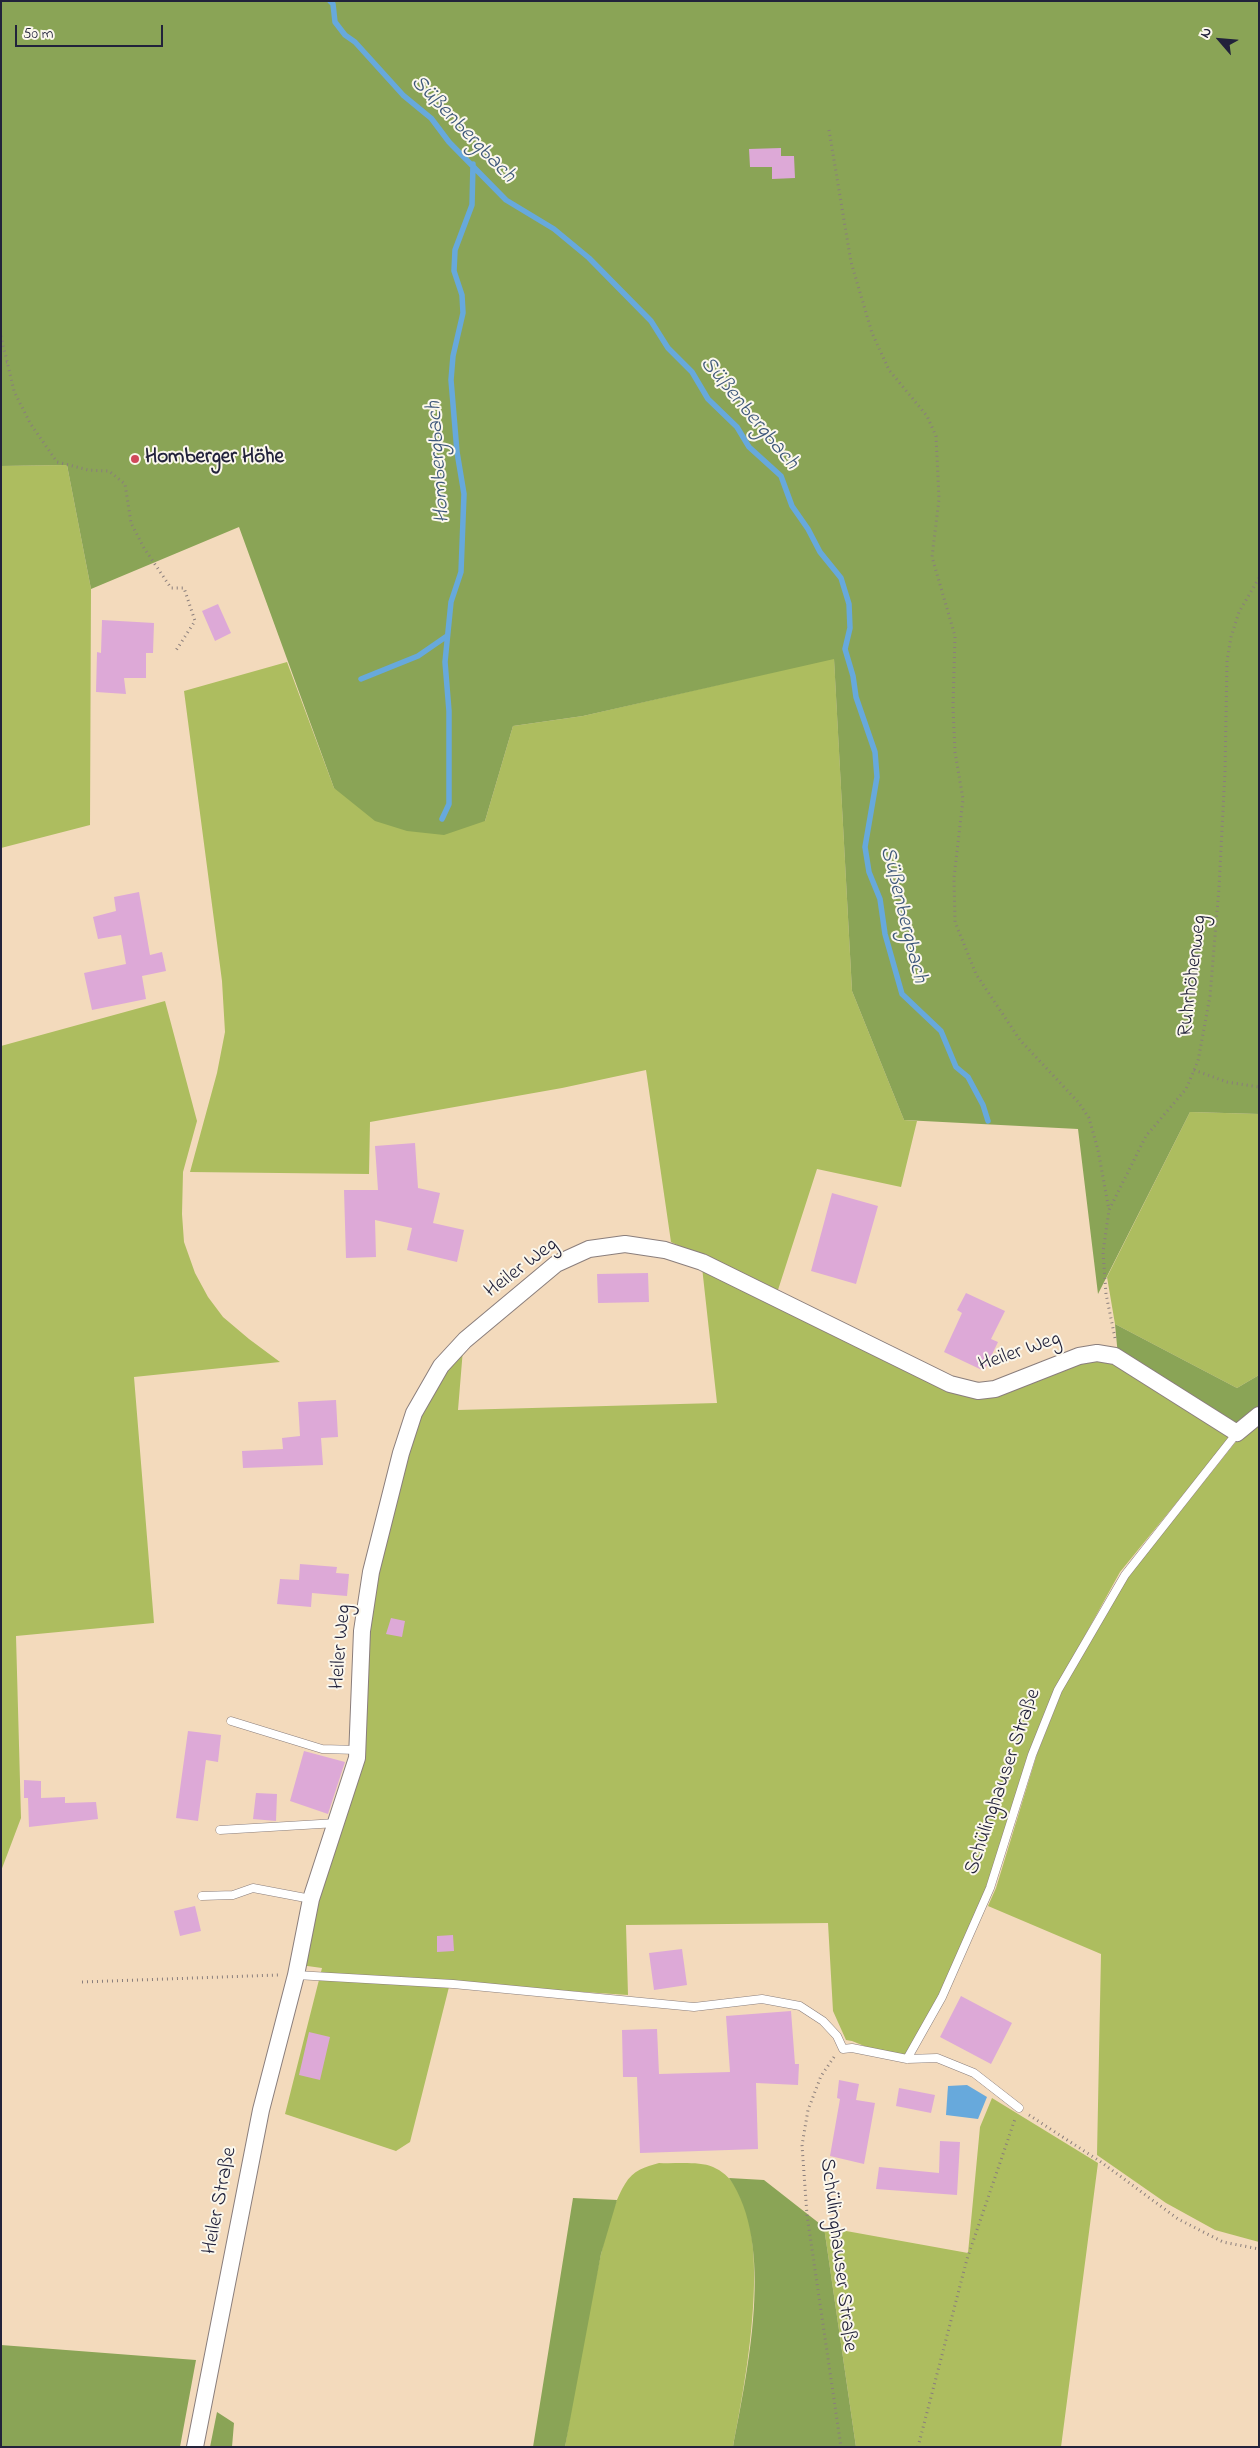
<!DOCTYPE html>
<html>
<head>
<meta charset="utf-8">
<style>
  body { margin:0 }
  #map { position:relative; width:1260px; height:2448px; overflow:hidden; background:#f3dabc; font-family:"Indie Flower",sans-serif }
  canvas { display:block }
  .frame { position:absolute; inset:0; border:2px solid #22223b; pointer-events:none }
  .north { position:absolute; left:1195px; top:15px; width:50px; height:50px; -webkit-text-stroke:4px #fbf7ec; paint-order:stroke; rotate:297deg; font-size:14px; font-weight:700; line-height:20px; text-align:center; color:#22223b }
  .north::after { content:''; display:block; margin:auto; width:18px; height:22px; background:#22223b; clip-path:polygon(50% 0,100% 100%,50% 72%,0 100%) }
  .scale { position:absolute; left:15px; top:25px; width:148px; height:22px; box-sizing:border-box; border:2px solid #22223b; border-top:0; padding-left:6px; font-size:15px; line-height:18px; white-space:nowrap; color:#22223b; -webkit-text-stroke:4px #fbf7ec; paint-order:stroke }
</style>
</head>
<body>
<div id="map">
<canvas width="1260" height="2448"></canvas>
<div class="frame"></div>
<div class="north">N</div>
<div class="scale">50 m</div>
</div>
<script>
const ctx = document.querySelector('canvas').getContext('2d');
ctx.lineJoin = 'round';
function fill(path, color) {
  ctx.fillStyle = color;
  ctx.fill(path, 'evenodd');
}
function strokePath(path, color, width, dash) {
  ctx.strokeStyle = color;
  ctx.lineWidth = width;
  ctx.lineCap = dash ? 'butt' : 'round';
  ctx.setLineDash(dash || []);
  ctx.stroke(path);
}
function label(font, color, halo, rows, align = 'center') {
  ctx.font = font + ' "Indie Flower",sans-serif';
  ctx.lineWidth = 4;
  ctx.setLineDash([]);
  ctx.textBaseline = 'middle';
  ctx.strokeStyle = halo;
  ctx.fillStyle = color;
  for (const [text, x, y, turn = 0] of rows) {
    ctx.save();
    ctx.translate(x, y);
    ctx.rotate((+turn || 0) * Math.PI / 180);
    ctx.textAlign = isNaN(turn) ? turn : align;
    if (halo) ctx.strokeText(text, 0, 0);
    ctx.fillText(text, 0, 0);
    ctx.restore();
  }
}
const green = new Path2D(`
  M 67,465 L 91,589 L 90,825 L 1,848 L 1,466 Z
  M 834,658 L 852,991 L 904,1120 L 917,1121 L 901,1187 L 817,1169 L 777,1293 L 671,1242 L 646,1070 L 562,1088 L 370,1122 L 369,1174 L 190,1172 L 217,1073 L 225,1032 L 222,981 L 184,691 L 287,662 L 334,788 L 485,821 L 513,726 L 583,716 Z
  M 165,1001 L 197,1121 L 183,1172 L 182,1214 L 184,1242 L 195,1273 L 208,1297 L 223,1317 L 249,1339 L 280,1362 L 134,1377 L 154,1623 L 16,1636 L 21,1818 L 1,1871 L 1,1046 Z
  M 1190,1112 L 1259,1114 L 1259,1375 L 1237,1388 L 1115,1324 L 1107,1277 Z
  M 702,1267 L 977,1396 L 1079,1361 L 1115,1361 L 1230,1437 L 1120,1572 L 1056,1688 L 988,1887 L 939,1995 L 905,2056 L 874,2050 L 852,2041 L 846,2040 L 833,2011 L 828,1923 L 626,1925 L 628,1995 L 450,1983 L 410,2142 L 396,2151 L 285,2114 L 322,1968 L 300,1965 L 315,1904 L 340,1832 L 366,1632 L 404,1457 L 429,1393 L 463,1349 L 458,1410 L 717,1403 Z
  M 1259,1422 L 1259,2242 L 1215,2230 L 1166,2203 L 1097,2155 L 1101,1954 L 988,1906 L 996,1888 L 1037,1754 L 1062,1691 L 1128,1577 L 1238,1439 Z
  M 992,2098 L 1098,2163 L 1061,2447 L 856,2447 L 824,2227 L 968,2253 L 980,2127 Z
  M 659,2163 C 676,2164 698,2161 713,2167 C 784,2197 744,2388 733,2447 L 565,2447 C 573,2395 583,2344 593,2293 C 599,2263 609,2209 625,2184 C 633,2170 645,2167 659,2163 Z`);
const forest = new Path2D(`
  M 1,1 L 1259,1 L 1259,1114 L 1190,1112 L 1098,1294 L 1078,1129 L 904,1120 L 852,991 L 834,659 L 583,716 L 513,726 L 485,821 L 444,835 L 407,831 L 375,821 L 334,788 L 239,527 L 91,589 L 67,465 L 1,466 Z
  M 1115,1324 L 1237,1388 L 1259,1375 L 1259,1413 L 1233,1434 L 1118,1356 Z
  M 729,2178 L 764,2180 L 824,2227 L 856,2447 L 733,2447 C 747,2373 776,2244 729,2178 Z
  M 573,2198 L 617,2200 L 601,2254 L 565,2447 L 533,2447 Z
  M 1,2345 L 196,2360 L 180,2447 L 1,2447 Z
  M 217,2412 L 234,2423 L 232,2447 L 210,2447 Z`);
const water = new Path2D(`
  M 967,2085 L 987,2097 L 978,2119 L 946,2115 L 948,2086 Z`);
const stream = new Path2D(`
  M 330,1 L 333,4 L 335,22 L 345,35 L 355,42 L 403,95 L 431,118 L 449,142 L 506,200 L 554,229 L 589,258 L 651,321 L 668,348 L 692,372 L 708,399 L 737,427 L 749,447 L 781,476 L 792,506 L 808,529 L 820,552 L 841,578 L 849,604 L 850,628 L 845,649 L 853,676 L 856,697 L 875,752 L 877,777 L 865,847 L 869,872 L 880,899 L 885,934 L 902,994 L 941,1031 L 956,1067 L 968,1077 L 983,1105 L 988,1121
  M 361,679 L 418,656 L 447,636
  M 442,819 L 449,804 L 449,711 L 445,662 L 451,602 L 461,572 L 464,494 L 457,452 L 451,380 L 453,356 L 463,313 L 462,295 L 454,271 L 455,250 L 472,205 L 473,164`);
const building = new Path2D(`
  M 781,148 L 781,156 L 794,156 L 795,178 L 772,179 L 772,167 L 750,167 L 749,149 Z
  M 218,604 L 231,633 L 215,641 L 202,611 Z
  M 102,620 L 154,623 L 153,653 L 146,653 L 146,678 L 124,678 L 126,694 L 96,692 L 97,652 L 101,653 Z
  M 139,892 L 150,955 L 162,952 L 166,971 L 142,976 L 146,999 L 92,1010 L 84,973 L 126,964 L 121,935 L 98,939 L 93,917 L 116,911 L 114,897 Z
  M 415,1143 L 418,1188 L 440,1193 L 433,1223 L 464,1230 L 457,1262 L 407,1250 L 412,1228 L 375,1220 L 376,1257 L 346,1258 L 344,1190 L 378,1190 L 375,1146 Z
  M 832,1193 L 878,1206 L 856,1284 L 811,1271 Z
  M 648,1273 L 649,1302 L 598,1303 L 597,1274 Z
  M 966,1293 L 1005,1311 L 991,1339 L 998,1342 L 984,1371 L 944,1352 L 962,1313 L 957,1310 Z
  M 336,1400 L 338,1437 L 321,1438 L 323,1465 L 243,1468 L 242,1451 L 283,1449 L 282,1438 L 300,1436 L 298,1402 Z
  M 300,1564 L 337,1567 L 336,1573 L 349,1574 L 347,1596 L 312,1593 L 311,1607 L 277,1604 L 280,1579 L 299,1580 Z
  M 391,1618 L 405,1621 L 402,1637 L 386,1634 Z
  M 188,1731 L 221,1735 L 218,1762 L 206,1760 L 198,1821 L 176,1818 Z
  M 304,1751 L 345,1762 L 328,1814 L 290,1801 Z
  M 24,1780 L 41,1781 L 41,1798 L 65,1797 L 65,1803 L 96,1802 L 98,1819 L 29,1827 L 28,1798 L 24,1798 Z
  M 256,1793 L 277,1794 L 276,1821 L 253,1819 Z
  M 195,1906 L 201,1931 L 180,1936 L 174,1911 Z
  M 453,1935 L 454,1951 L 437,1952 L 437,1936 Z
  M 682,1949 L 687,1985 L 654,1990 L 649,1953 Z
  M 961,1996 L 1012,2023 L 991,2064 L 940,2037 Z
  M 791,2011 L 795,2064 L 799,2064 L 798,2085 L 756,2083 L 758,2149 L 640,2153 L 637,2077 L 623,2077 L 622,2030 L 657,2029 L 659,2074 L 730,2072 L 726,2016 Z
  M 309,2032 L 330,2037 L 320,2080 L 299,2075 Z
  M 839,2080 L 859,2084 L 856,2100 L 875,2103 L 864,2164 L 830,2156 L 840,2099 L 837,2098 Z
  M 899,2088 L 935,2095 L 931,2113 L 896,2106 Z
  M 940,2141 L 960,2142 L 957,2195 L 876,2189 L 879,2167 L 939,2173 Z`);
const path = new Path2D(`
  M 829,130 L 851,262 L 872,333 L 889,370 L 927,416 L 936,436 L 939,499 L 932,557 L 955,636 L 953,707 L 955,752 L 963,799 L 954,878 L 955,922 L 976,974 L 1020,1040 L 1079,1103 L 1089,1118 L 1098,1150 L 1109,1210
  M 1,336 L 14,391 L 30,423 L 57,462 L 88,470 L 109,471 L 125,484 L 131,523 L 144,548 L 171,588 L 184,588 L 195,621 L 175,652
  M 1,362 L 7,362
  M 1194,1070 L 1227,1082 L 1259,1087
  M 1115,1338 L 1106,1294 L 1103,1252 L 1109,1210 L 1146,1136 L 1186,1089 L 1198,1061 L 1210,996 L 1219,888 L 1225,772 L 1227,661 L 1231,637 L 1239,612 L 1259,578
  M 82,1982 L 278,1975
  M 834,2057 L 821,2076 L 808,2110 L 802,2145 L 807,2215 L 841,2447
  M 1029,2115 L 1101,2162 L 1178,2219 L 1223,2242 L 1259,2249
  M 918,2447 L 967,2259 L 1015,2119`);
const lane = new Path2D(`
  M 231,1721 L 322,1749 L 357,1750
  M 220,1830 L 337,1823
  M 202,1896 L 233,1895 L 253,1888 L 311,1899
  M 296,1975 L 453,1984 L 694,2007 L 762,1999 L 800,2006 L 823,2021 L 837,2036 L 843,2049 L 852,2048 L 907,2059 L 937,2058 L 974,2073 L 1019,2108
  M 907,2059 L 942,1997 L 990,1888 L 1032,1755 L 1058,1690 L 1125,1575 L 1237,1433`);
const street = new Path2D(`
  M 195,2447 L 261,2110 L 296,1975 L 311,1899 L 357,1758 L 362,1631 L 371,1572 L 401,1453 L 414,1413 L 441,1366 L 465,1340 L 556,1264 L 589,1249 L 625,1244 L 665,1250 L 702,1262 L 950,1384 L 978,1391 L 995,1389 L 1079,1356 L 1097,1353 L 1115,1356 L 1237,1433 L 1259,1415`);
const markers = [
  [135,459,5,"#d1495b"]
];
const poiNames = [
  ["Homberger Höhe",145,459]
];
const streetNames = [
  ["Ruhrhöhenweg",1194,976,-83],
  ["Heiler Weg",522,1269,-37],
  ["Heiler Weg",1020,1353,-19],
  ["Heiler Weg",342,1647,-85],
  ["Schülinghauser Straße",1004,1782,-71],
  ["Heiler Straße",221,2201,-79],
  ["Schülinghauser Straße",837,2255,83]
];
const waterNames = [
  ["Süßenbergbach",462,130,46],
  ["Süßenbergbach",748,414,50],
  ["Hombergbach",440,462,-94],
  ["Süßenbergbach",902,915,76]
];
fill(green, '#adbd5f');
fill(forest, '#8aa456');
fill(water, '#67a9dc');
strokePath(stream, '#67a9dc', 5.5);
fill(building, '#dda9d7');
strokePath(lane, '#8a7e7c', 9);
strokePath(street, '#8a7e7c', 18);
strokePath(path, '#8a7e7c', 3, [1, 4]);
strokePath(lane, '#fff', 8);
strokePath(street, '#fff', 16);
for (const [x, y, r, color] of markers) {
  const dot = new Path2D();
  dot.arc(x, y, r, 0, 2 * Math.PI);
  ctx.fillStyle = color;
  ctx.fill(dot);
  strokePath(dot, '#fbf7ec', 2);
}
label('bold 21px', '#22223b', '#fbf7ec', poiNames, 'left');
label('21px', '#22223b', '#fbf7ec', streetNames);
label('italic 22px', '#3e587b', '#fbf7ec', waterNames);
</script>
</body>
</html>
